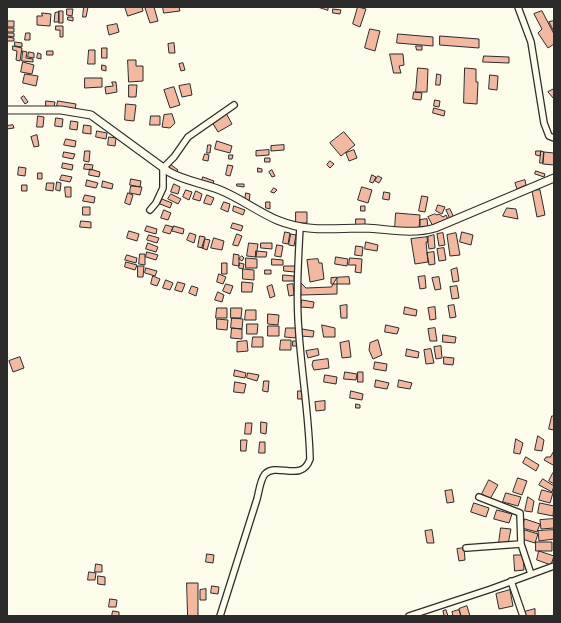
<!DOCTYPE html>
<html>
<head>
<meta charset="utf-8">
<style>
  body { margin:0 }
  #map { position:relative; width:561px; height:623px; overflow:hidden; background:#fdfbea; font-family:"Libre Baskerville",serif }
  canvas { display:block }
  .frame { position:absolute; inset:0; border:8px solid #2b2b2b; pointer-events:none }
</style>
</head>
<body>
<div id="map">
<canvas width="561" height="623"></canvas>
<div class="frame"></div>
</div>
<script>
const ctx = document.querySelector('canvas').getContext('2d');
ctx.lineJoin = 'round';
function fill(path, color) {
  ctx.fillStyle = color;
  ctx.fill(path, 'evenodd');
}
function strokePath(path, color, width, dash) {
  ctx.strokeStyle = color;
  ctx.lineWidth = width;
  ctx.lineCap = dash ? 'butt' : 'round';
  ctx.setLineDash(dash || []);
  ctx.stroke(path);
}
const building = new Path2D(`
  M 84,7 L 88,7 L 86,17 L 83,17 Z
  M 125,7 L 142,7 L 143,11 L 128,16 Z
  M 150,7 L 154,7 L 158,21 L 150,23 L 145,8 Z
  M 163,7 L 179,7 L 180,11 L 164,13 Z
  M 318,7 L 328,7 L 328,10 Z
  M 358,7 L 366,9 L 360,27 L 353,24 Z
  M 67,9 L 73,9 L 72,16 L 67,15 Z
  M 333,9 L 341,10 L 340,14 L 333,13 Z
  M 59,11 L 63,11 L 63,23 L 59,23 Z
  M 542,11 L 554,34 L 554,44 L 548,48 L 538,33 L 542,29 L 534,14 Z
  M 59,12 L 59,22 L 54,22 L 55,13 Z
  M 42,13 L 51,14 L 50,26 L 37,25 L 37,16 L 42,16 Z
  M 68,17 L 73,17 L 73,21 L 68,20 Z
  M 8,21 L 14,21 L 14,27 L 8,27 Z
  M 554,21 L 554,32 L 549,22 Z
  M 117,24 L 119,32 L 109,35 L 107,26 Z
  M 56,26 L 63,26 L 63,37 L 60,37 L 60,30 L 56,30 Z
  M 7,28 L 14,28 L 14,32 L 7,32 Z
  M 370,29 L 380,31 L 375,51 L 365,48 Z
  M 7,33 L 14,33 L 14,37 L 7,36 Z
  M 26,33 L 30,33 L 30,40 L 25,40 Z
  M 398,34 L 433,37 L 433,46 L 397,43 Z
  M 440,36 L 479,39 L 479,48 L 440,45 Z
  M 7,37 L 14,38 L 14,41 L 7,41 Z
  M 15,42 L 22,43 L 22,47 L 15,46 Z
  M 174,43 L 175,53 L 169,53 L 168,44 Z
  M 13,46 L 22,48 L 20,61 L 16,60 L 17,51 L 13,50 Z
  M 416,46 L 422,46 L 422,50 L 417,50 Z
  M 102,48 L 107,48 L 107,58 L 102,58 Z
  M 89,50 L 95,50 L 95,64 L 88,64 Z
  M 23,51 L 27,52 L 26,58 L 33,59 L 33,62 L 22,61 Z
  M 47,51 L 53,51 L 53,55 L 47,55 Z
  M 29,52 L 34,53 L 34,58 L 28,57 Z
  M 38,53 L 41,54 L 41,59 L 37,58 Z
  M 390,54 L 403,54 L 404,65 L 399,66 L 401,73 L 394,73 Z
  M 484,56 L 509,57 L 509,63 L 483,62 Z
  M 128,60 L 136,60 L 136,66 L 143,66 L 143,81 L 129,82 Z
  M 23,62 L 34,65 L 32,74 L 21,72 Z
  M 183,63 L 185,70 L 181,71 L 179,64 Z
  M 102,65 L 106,66 L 106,71 L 102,70 Z
  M 418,68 L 428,69 L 427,92 L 416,92 Z
  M 465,68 L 476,69 L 476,82 L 478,82 L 477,104 L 464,103 Z
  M 25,74 L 38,76 L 36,86 L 23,83 Z
  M 437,74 L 441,75 L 440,85 L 436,85 Z
  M 490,75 L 498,76 L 497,90 L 489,89 Z
  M 85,78 L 102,78 L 102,87 L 85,88 Z
  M 112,82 L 116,82 L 117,92 L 106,94 L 105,87 L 113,86 Z
  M 190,84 L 192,95 L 182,97 L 179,86 Z
  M 129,85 L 137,85 L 136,97 L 129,97 Z
  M 174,87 L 180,105 L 170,108 L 164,90 Z
  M 554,89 L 554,99 L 548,92 Z
  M 414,92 L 422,93 L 421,100 L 413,99 Z
  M 24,96 L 28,102 L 25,104 L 21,98 Z
  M 435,100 L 440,101 L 439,107 L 434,106 Z
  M 46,101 L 55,102 L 54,107 L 46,106 Z
  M 58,101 L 76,104 L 75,110 L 57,106 Z
  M 126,104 L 136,105 L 134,121 L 125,120 Z
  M 434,108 L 445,111 L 444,116 L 433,113 Z
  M 226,113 L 232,124 L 218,132 L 212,122 Z
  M 172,114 L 175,123 L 170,128 L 162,127 L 164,115 Z
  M 38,116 L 44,117 L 43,127 L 37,127 Z
  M 151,116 L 160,116 L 160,125 L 150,125 Z
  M 56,118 L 63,119 L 62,127 L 55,126 Z
  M 71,121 L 78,122 L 77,130 L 70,129 Z
  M 13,125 L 14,128 L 7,129 L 7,126 Z
  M 84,125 L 91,126 L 91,134 L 83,133 Z
  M 97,131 L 107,133 L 106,139 L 96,137 Z
  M 344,132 L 355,145 L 341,156 L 330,143 Z
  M 37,135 L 39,146 L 34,147 L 31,137 Z
  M 109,137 L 116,138 L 115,146 L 108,145 Z
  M 66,139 L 76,141 L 75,147 L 64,145 Z
  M 217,141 L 232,146 L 230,153 L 215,149 Z
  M 208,145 L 211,145 L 210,153 L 207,153 Z
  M 284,145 L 284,150 L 271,151 L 271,146 Z
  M 269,150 L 269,155 L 256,156 L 256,151 Z
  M 354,150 L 357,158 L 349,161 L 346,153 Z
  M 85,151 L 90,151 L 89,162 L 84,161 Z
  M 536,151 L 541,151 L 540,156 L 536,155 Z
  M 541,151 L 544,152 L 543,163 L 540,163 Z
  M 64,152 L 75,154 L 73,159 L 63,157 Z
  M 544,152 L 554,153 L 554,165 L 543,164 Z
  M 205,154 L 209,155 L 208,161 L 203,160 Z
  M 229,155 L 233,155 L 232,159 L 229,159 Z
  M 265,158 L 270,158 L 270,162 L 265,162 Z
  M 330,161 L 334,164 L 330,168 L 327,165 Z
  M 63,163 L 73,165 L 72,170 L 62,168 Z
  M 85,164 L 93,165 L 92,170 L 84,169 Z
  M 170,164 L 178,170 L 175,175 L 167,169 Z
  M 228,165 L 233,166 L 230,176 L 226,175 Z
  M 19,167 L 26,168 L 25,176 L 18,175 Z
  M 258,168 L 262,169 L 262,172 L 258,172 Z
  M 90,169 L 100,172 L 99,177 L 89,175 Z
  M 272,170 L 275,176 L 272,177 L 269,172 Z
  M 536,171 L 545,174 L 544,177 L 535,174 Z
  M 38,173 L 42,173 L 42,179 L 38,179 Z
  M 62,175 L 72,177 L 70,182 L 60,180 Z
  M 372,175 L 376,177 L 373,183 L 370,182 Z
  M 378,176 L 382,178 L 379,183 L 375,181 Z
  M 203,177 L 214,181 L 212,187 L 201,184 Z
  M 131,179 L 141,181 L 140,187 L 130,185 Z
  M 87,180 L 98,183 L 96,188 L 86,186 Z
  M 525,180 L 526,185 L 517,189 L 515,183 Z
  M 103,181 L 113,184 L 112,189 L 102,187 Z
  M 57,182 L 61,183 L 60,191 L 56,190 Z
  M 47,183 L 54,183 L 53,191 L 46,190 Z
  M 174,184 L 180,187 L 178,194 L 171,192 Z
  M 237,184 L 244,184 L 244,187 L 237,186 Z
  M 22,185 L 27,185 L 27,191 L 22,191 Z
  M 131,186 L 142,187 L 140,195 L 130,193 Z
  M 65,187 L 71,187 L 71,197 L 66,197 Z
  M 362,187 L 372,190 L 368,203 L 358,200 Z
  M 274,188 L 277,190 L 274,193 L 271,192 Z
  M 186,190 L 192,192 L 189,200 L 183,197 Z
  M 540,190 L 545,215 L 537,217 L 532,191 Z
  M 196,191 L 202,194 L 200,201 L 193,199 Z
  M 384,192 L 390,193 L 389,200 L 383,199 Z
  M 128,193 L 133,195 L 130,205 L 125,203 Z
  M 246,193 L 250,194 L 249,202 L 245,201 Z
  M 171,194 L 181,199 L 178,204 L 168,199 Z
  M 85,195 L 95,197 L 94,203 L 83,201 Z
  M 207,195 L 214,198 L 211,205 L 204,203 Z
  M 422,196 L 428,197 L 425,212 L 419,211 Z
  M 162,199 L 172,203 L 170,208 L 160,204 Z
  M 224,202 L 230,204 L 228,212 L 221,209 Z
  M 266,202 L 270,202 L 270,209 L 266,208 Z
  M 438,205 L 445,207 L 442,214 L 436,211 Z
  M 234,206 L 245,210 L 243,215 L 233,211 Z
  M 361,206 L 365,206 L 365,211 L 361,211 Z
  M 83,207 L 90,207 L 90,215 L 83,215 Z
  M 507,208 L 516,209 L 518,219 L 503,216 Z
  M 450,209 L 454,218 L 450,219 L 446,210 Z
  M 164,210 L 171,213 L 168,220 L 161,218 Z
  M 296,212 L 307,212 L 307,223 L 296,223 Z
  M 396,213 L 420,215 L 419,230 L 395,229 Z
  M 435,214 L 437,215 L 439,214 L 443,217 L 446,215 L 449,221 L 434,228 L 428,217 Z
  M 356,219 L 365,219 L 365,227 L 356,228 Z
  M 427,219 L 428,227 L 420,228 L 420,220 Z
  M 81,221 L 91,222 L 91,228 L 80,227 Z
  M 233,223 L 243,226 L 241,231 L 231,228 Z
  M 166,225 L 173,227 L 170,234 L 163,232 Z
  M 147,226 L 157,229 L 156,234 L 145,231 Z
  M 174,226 L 184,229 L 183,234 L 172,231 Z
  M 129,231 L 139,234 L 137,241 L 127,238 Z
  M 285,232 L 290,233 L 288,244 L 283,243 Z
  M 462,232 L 473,235 L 471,245 L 460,242 Z
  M 190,233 L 196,235 L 194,243 L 187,240 Z
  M 443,233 L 445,245 L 439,246 L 437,234 Z
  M 456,233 L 460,255 L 450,256 L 447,235 Z
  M 237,234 L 242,236 L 238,246 L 233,245 Z
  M 291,234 L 296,235 L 294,246 L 289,245 Z
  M 149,235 L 159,238 L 157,243 L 147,240 Z
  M 434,235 L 435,248 L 429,249 L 427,237 Z
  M 200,236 L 205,237 L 203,248 L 198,247 Z
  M 428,237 L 428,242 L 426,242 L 428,262 L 415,264 L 411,239 Z
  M 214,238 L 224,241 L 222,250 L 211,248 Z
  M 205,239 L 210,240 L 207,250 L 202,248 Z
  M 366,242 L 378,245 L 377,251 L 365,249 Z
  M 148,243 L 158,247 L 156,252 L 146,249 Z
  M 249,243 L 258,244 L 256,257 L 247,256 Z
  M 261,243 L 272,243 L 272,249 L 261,248 Z
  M 277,245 L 283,246 L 281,257 L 275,256 Z
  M 356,246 L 363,247 L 362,256 L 355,255 Z
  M 444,248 L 446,260 L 439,261 L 437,249 Z
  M 256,251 L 267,252 L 266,257 L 256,257 Z
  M 147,252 L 158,255 L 156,260 L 146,257 Z
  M 434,252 L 435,264 L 429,265 L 427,253 Z
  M 140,254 L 145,254 L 145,265 L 139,264 Z
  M 234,254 L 239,255 L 239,266 L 233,265 Z
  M 127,255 L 137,258 L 136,263 L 125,260 Z
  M 242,256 L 244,258 L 242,261 L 239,259 Z
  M 336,257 L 348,259 L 347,266 L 335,264 Z
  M 246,258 L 257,259 L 257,268 L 246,268 Z
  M 350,258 L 362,259 L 361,273 L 355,272 L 356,265 L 349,265 Z
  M 272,259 L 283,260 L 283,265 L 272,265 Z
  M 318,259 L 319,263 L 322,263 L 324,279 L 310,282 L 307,260 Z
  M 126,262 L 137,265 L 135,270 L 125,267 Z
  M 222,263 L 227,263 L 227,274 L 222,274 Z
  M 240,263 L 244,264 L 243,269 L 239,268 Z
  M 138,266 L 144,266 L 143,277 L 138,277 Z
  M 284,266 L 295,266 L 295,272 L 284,271 Z
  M 146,268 L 157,271 L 155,276 L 145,273 Z
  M 457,268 L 459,281 L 453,282 L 451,270 Z
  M 243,269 L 254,270 L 254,280 L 243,279 Z
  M 265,270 L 271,270 L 271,274 L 265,274 Z
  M 219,274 L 226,277 L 223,284 L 217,282 Z
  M 283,275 L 294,276 L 294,281 L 283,281 Z
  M 153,276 L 160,279 L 157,286 L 151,284 Z
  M 425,276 L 426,288 L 420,289 L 418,277 Z
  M 349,277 L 350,284 L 331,284 L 331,278 Z
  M 439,277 L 441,289 L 435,290 L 432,278 Z
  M 337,278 L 337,294 L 301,295 L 300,282 L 306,288 L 331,287 Z
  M 166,280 L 173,283 L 170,290 L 163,288 Z
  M 178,282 L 185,284 L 182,292 L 175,290 Z
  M 242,282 L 253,283 L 252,292 L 242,292 Z
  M 226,284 L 233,286 L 230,294 L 223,291 Z
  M 293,284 L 294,295 L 289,296 L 287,285 Z
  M 272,285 L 275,296 L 270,298 L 267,287 Z
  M 192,286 L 198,288 L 196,296 L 189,293 Z
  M 457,286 L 459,298 L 452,299 L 450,287 Z
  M 218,292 L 224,295 L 222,302 L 215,300 Z
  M 302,300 L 314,302 L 313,308 L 301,307 Z
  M 347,305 L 347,318 L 341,318 L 340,306 Z
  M 454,305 L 456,317 L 450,318 L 448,306 Z
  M 405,307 L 417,310 L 416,316 L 404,314 Z
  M 435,307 L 436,319 L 430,320 L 428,308 Z
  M 217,308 L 227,308 L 227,318 L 216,318 Z
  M 231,308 L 242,308 L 241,318 L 231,318 Z
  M 246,310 L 256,310 L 256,320 L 245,320 Z
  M 268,314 L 279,315 L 278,325 L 268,324 Z
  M 232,318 L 243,319 L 242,329 L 231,328 Z
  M 217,319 L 228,320 L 227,330 L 217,329 Z
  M 247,324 L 258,324 L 257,334 L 247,334 Z
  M 322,325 L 335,328 L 335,337 L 324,337 Z
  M 386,325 L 399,328 L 397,334 L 385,332 Z
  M 268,326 L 279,326 L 279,336 L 268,336 Z
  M 232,328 L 242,329 L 242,339 L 231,338 Z
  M 286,328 L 296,328 L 296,338 L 285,337 Z
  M 435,328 L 437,341 L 430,341 L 428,329 Z
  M 302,329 L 314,331 L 313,337 L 301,336 Z
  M 443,335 L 456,337 L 455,343 L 443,342 Z
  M 253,337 L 263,337 L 263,347 L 252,347 Z
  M 281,340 L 291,340 L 291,350 L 280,350 Z
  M 378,340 L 382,355 L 373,359 L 369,350 L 370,343 Z
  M 247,341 L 248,351 L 237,352 L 237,342 Z
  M 293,341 L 299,341 L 299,346 L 293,346 Z
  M 349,341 L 351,357 L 342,358 L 340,343 Z
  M 441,346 L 442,358 L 436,359 L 434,347 Z
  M 318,349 L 319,355 L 308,358 L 306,351 Z
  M 407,349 L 419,352 L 418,358 L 406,356 Z
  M 431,349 L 434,363 L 426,364 L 424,350 Z
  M 20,357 L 24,368 L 13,372 L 9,361 Z
  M 444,357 L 454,358 L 453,365 L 444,364 Z
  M 328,359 L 329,368 L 314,370 L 312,365 L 313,361 Z
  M 375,362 L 387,364 L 386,371 L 374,369 Z
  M 235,370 L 246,373 L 245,378 L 234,376 Z
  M 345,372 L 357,374 L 356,380 L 344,379 Z
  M 358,372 L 363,372 L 363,382 L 358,382 Z
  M 248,373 L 259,375 L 257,381 L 247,378 Z
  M 325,375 L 337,377 L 336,384 L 324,382 Z
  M 376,380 L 389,383 L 387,389 L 375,387 Z
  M 399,380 L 412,383 L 410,389 L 398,387 Z
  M 264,381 L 269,381 L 268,392 L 263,391 Z
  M 235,382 L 246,384 L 244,393 L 234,392 Z
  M 298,391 L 304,391 L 304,399 L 298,399 Z
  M 351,391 L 363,394 L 362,400 L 350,398 Z
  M 325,401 L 325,410 L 316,411 L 315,402 Z
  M 356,404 L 360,405 L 360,408 L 356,408 Z
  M 552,416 L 554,416 L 554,430 L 549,429 Z
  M 261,422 L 267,423 L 266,434 L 261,433 Z
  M 246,423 L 252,423 L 251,434 L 245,434 Z
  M 538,436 L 544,440 L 542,451 L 535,450 Z
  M 516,439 L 523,443 L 520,454 L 514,453 Z
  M 241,440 L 247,440 L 246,451 L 241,451 Z
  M 260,442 L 265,442 L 265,453 L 259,453 Z
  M 554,451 L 554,465 L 553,465 L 544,460 L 546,457 L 550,457 Z
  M 526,457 L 539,465 L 536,471 L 523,463 Z
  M 553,473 L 554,474 L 554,484 L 549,481 Z
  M 518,478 L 527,481 L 522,495 L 513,492 Z
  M 543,479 L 554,486 L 552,492 L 539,485 Z
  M 489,480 L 498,485 L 490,499 L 482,494 Z
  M 452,490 L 454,502 L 447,503 L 445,491 Z
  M 542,490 L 553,493 L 550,503 L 539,500 Z
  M 506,493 L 521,497 L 518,506 L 503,502 Z
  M 528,497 L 534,501 L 532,512 L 525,511 Z
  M 474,503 L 489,508 L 486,517 L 471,512 Z
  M 540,503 L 554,506 L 553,516 L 538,513 Z
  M 497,510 L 512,514 L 509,523 L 494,519 Z
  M 525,519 L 540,524 L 537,532 L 522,528 Z
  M 554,519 L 554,528 L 541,529 L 540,520 Z
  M 501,528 L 511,529 L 508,544 L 499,543 Z
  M 432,530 L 434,543 L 427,543 L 425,531 Z
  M 525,530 L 538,534 L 535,543 L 522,539 Z
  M 554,530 L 554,539 L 539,541 L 538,531 Z
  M 536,542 L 552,542 L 552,551 L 536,551 Z
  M 464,548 L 465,560 L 459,561 L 457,549 Z
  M 539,551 L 554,556 L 551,565 L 537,560 Z
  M 207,554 L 214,555 L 213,563 L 206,562 Z
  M 514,555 L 523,555 L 524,570 L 515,571 Z
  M 96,564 L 102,565 L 102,572 L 95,572 Z
  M 89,572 L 96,573 L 95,580 L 88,580 Z
  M 98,576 L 105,577 L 105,585 L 98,584 Z
  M 187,583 L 198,583 L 198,616 L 188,616 Z
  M 212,586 L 219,587 L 218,594 L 211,593 Z
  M 206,589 L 206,600 L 200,600 L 200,590 Z
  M 510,590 L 513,606 L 499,609 L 496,594 Z
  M 110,599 L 117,600 L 116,607 L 109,607 Z
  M 467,606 L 470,616 L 461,616 L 459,609 Z
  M 535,609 L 535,616 L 526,616 L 524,612 Z
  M 446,610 L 448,616 L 444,616 L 443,611 Z
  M 459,610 L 461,616 L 453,616 L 452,612 Z
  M 113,611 L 119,612 L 119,616 L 112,616 Z`);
const minor = new Path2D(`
  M 518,7 L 531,42 L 544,123 L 549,136 L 554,138
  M 150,210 L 156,203 L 163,188 L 163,168 L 174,157 L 188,137 L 234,105
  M 479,497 L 520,513 L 521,544 L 531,574
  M 466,548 L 521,544
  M 511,581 L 523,616
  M 220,616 L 257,499 C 259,492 260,480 265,474 C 277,462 302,483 310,459 C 309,417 302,376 299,334 C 296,299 298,263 300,227
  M 409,616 L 491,589 L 554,566`);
const tertiary = new Path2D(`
  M 7,110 L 61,110 L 91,115 L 169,172 C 185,181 203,183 220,190 C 240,198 258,212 277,220 C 309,233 332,228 365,228 C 389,229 411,235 435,228 L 554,178`);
fill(building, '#f2b8a0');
strokePath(building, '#2b2b2b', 1);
strokePath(minor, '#2b2b2b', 8);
strokePath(tertiary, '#2b2b2b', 9);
strokePath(minor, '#fdfbea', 5.5);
strokePath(tertiary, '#fdfbea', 7);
</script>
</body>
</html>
